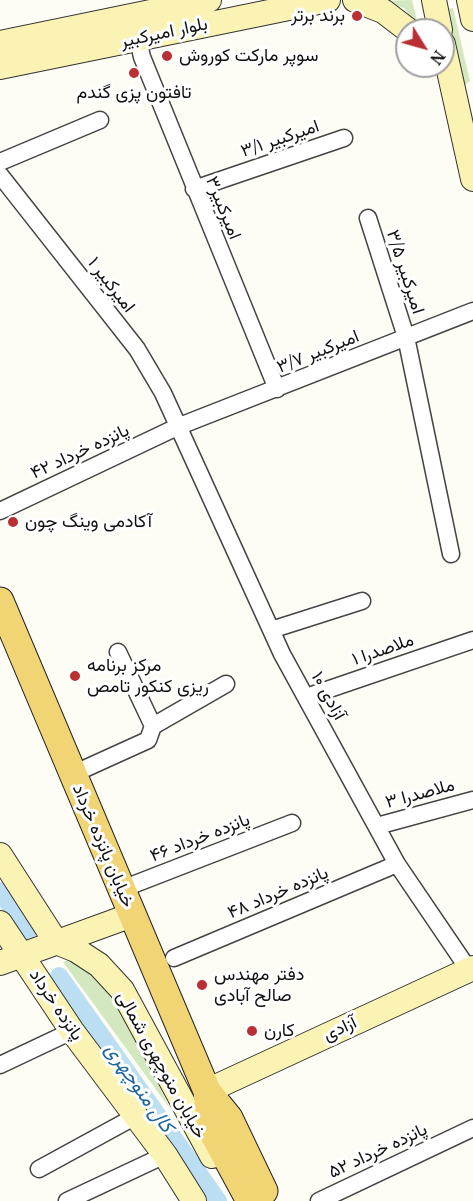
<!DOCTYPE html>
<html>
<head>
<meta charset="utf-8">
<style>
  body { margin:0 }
  #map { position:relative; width:473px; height:1201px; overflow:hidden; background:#fefdf5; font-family:"Noto Serif",serif }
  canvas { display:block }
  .north { position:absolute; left:395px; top:18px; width:60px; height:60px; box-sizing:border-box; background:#fff; border:2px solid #a0a0a0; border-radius:50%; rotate:127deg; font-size:16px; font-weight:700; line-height:24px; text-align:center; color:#111 }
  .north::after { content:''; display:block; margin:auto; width:21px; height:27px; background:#ba2f34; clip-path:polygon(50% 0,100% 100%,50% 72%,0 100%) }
</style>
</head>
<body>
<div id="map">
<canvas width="473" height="1201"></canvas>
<div class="north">N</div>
</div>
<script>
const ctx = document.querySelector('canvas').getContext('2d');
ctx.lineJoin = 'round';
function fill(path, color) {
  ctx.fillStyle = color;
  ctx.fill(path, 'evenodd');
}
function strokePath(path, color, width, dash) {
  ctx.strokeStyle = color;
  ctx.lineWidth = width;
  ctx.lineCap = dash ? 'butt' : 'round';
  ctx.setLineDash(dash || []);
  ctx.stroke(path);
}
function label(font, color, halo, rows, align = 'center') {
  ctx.font = font + ' "Noto Serif",Vazirmatn,serif';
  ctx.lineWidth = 6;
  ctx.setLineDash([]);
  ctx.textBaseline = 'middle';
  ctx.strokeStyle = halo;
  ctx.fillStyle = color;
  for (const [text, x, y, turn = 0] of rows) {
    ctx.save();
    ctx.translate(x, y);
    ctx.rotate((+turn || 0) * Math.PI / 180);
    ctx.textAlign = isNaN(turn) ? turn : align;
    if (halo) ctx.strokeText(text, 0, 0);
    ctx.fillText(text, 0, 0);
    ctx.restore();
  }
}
const green = new Path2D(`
  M 412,0 L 419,28 L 404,8 L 376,1 Z
  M 453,8 L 470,81 L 465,85 L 461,85 L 442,10 Z
  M 75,957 L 107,983 L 171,1110 L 63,962 Z`);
const canal = new Path2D(`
  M 0,891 L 28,931
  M 59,976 L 218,1201`);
const street = new Path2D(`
  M 138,39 L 142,57 L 277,389
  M 0,162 L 100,120
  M 0,175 L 137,349 L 163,393 L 282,654 L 397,864 L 469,970
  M 194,189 L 344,138
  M 368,218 L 406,337 L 451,554
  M 0,511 L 177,427 L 473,311
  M 271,630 L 362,601
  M 118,652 L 153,726
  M 306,697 L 473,640
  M 153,726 L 226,684
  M 73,774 L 148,740 L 153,726
  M 377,826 L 473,800
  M 122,889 L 292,823
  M 174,958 L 397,864
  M 0,1065 L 72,1031
  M 39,1169 L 136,1116
  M 67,1201 L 165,1155
  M 319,1201 L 473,1128`);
const secondary = new Path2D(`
  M 355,0 L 383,11 L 408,30
  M 434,0 L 440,30
  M 469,0 L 473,19
  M 0,43 L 209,0
  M 443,44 L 473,179
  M 0,67 L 328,0
  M 0,855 L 56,942 L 76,950 L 99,965 L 122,990 L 212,1156
  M 0,923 L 72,1031 L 165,1155 L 194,1201
  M 0,963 L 132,915
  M 207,1091 L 473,968`);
const primary = new Path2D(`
  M 0,601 L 207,1091 L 211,1129 L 250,1201
  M 207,1091 L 229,1118 L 264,1191`);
const markers = [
  [357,16,6,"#ba2f34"],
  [167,56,6,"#ba2f34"],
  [134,73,6,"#ba2f34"],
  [13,522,6,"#ba2f34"],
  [75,676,6,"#ba2f34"],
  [202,985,6,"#ba2f34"],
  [252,1031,6,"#ba2f34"]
];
const poiNames = [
  ["برند برتر",345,16,"right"],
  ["سوپر مارکت کوروش",179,56],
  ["تافتون پزی گندم",134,93,"center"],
  ["آکادمی وینگ چون",25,522],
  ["مرکز برنامه",87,666],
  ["ریزی کنکور تامص",87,687],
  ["دفتر مهندس",214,975],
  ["صالح آبادی",214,996],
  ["کارن",264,1031]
];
const streetNames = [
  ["بلوار امیرکبیر",164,33,-12],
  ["امیرکبیر ۳/۱",280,139,-19],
  ["امیرکبیر۳",223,208,68],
  ["امیرکبیر ۳/۵",405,272,72],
  ["امیرکبیر ۱",111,285,52],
  ["امیرکبیر ۳/۷",318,352,-22],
  ["پانزده خرداد ۴۲",80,452,-25],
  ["ملاصدرا ۱",383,650,-19],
  ["آزادی ۱۰",328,696,61],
  ["ملاصدرا ۳",420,794,-15],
  ["پانزده خرداد ۴۶",200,838,-21],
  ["خیابان پانزده خرداد",103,846,67],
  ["پانزده خرداد ۴۸",278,893,-23],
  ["پانزده خرداد",56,1005,56],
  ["آزادی",340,1029,-25],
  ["خیابان منوچهری شمالی",161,1065,61],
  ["پانزده خرداد ۵۲",378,1151,-25]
];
const waterNames = [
  ["کال منوچهری",139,1088,55]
];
fill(green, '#d4e8bf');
strokePath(canal, '#bcdef3', 18);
strokePath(street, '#444', 19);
strokePath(secondary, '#333', 26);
strokePath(primary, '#222', 29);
strokePath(street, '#fff', 16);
strokePath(secondary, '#faf3b4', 24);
strokePath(primary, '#f1d473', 27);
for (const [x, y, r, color] of markers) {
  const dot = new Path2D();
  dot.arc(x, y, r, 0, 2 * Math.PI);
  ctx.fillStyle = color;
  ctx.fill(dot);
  strokePath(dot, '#fff', 2);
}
label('18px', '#111', '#fff', poiNames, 'left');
label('18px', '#111', '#fff', streetNames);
label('italic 20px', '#1f659d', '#fff', waterNames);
</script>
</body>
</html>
